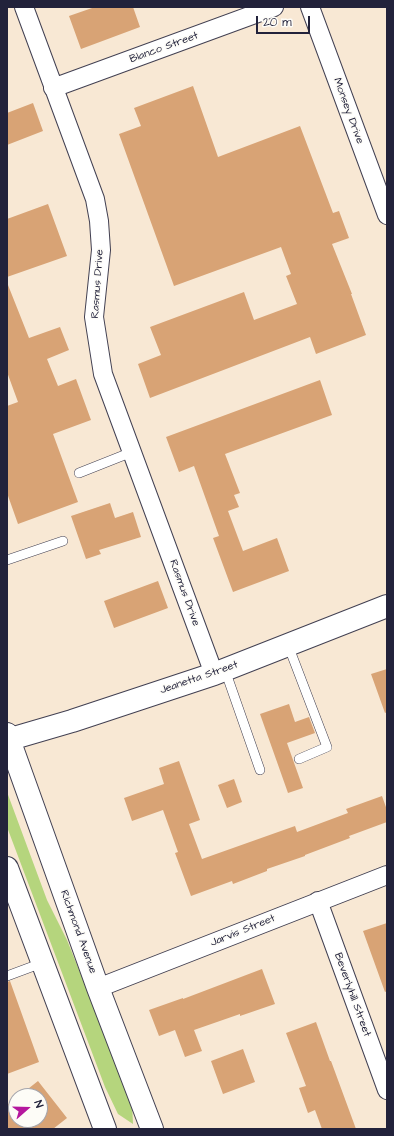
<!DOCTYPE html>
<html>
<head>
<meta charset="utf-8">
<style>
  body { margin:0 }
  #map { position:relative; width:394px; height:1136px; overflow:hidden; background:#f8e8d4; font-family:"Architects Daughter",sans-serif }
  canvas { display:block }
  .frame { position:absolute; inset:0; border:8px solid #22223b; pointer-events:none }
  .north { position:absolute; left:8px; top:1088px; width:40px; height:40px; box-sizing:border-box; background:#fdfcf7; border:1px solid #a5a5ac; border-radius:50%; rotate:70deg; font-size:11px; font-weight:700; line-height:16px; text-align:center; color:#22223b }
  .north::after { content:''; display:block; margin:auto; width:14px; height:18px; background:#b5179e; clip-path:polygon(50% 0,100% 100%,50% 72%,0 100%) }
  .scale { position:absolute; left:256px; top:16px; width:54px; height:18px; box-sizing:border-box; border:2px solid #22223b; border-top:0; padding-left:5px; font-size:12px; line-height:14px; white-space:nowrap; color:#22223b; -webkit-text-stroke:3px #fdfcf7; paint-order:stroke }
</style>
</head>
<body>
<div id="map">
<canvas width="394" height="1136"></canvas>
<div class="frame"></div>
<div class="north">N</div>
<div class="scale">20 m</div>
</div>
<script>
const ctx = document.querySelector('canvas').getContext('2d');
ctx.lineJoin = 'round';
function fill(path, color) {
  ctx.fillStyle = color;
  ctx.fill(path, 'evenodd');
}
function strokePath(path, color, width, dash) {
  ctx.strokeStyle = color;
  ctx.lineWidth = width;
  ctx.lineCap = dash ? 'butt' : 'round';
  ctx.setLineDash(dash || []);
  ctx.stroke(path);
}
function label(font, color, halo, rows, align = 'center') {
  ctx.font = font + ' "Architects Daughter",sans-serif';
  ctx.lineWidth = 3;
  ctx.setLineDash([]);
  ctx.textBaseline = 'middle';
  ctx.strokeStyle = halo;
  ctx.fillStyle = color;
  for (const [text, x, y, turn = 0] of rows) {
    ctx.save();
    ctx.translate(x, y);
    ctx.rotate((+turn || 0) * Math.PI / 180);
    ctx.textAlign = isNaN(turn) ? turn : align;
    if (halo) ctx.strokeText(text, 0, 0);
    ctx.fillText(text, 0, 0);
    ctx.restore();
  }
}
const green = new Path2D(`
  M 7,792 L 47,900 L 67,940 L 132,1102 L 133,1124 L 118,1114 L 105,1087 L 7,827 Z`);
const building = new Path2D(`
  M 95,7 L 133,7 L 140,27 L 81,49 L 69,16 Z
  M 193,86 L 218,157 L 300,126 L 333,213 L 339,211 L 349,238 L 332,244 L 352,294 L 351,294 L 366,335 L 316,354 L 310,337 L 150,398 L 138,364 L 161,355 L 150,327 L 244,292 L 254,320 L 297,304 L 286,276 L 291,274 L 281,247 L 174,286 L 119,134 L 141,126 L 134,108 Z
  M 33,103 L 43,131 L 7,145 L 7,113 Z
  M 48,204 L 67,256 L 7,277 L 7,219 Z
  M 8,285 L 29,338 L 60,327 L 69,350 L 47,359 L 58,386 L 76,379 L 91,420 L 53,434 L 78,502 L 18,524 L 7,493 L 7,406 L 18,402 L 7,372 L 7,286 Z
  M 320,380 L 332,415 L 225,454 L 240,493 L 234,495 L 239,507 L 228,511 L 243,551 L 277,538 L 289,571 L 233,592 L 213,538 L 219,536 L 194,466 L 179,472 L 166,437 Z
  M 110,503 L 115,518 L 133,512 L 141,537 L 99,550 L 101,554 L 86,559 L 71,516 Z
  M 158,581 L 168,608 L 114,628 L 104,601 Z
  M 387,669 L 387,712 L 385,713 L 371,674 Z
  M 289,704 L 295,722 L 309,717 L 315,733 L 287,743 L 303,788 L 288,793 L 260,714 Z
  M 179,761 L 200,820 L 189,824 L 202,859 L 295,826 L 297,832 L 348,813 L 346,809 L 382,796 L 387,810 L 387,822 L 349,836 L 350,838 L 305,855 L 305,856 L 267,869 L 267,871 L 233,884 L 232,881 L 191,896 L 175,853 L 178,852 L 163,810 L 132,821 L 124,798 L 164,784 L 159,768 Z
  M 234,779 L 242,802 L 227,808 L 218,785 Z
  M 387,923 L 387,991 L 385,992 L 363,931 Z
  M 262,969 L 275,1004 L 240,1016 L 240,1014 L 194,1030 L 202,1051 L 185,1057 L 175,1030 L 159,1036 L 149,1010 L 183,998 L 183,999 Z
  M 10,981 L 39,1062 L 7,1074 L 7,982 Z
  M 316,1022 L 330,1061 L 331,1061 L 356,1129 L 322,1129 L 315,1110 L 308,1113 L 299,1088 L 306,1086 L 286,1033 Z
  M 243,1049 L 255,1082 L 223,1094 L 211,1061 Z
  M 38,1081 L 67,1118 L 53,1129 L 7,1129 L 7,1105 L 16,1098 L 16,1120 L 40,1120 L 40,1096 L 19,1096 Z`);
const lane = new Path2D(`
  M 79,473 L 132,452
  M 7,560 L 63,541
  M 288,645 L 327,747 L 299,759
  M 225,670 L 260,770
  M 7,976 L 42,963`);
const street = new Path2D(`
  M 24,7 L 95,199 L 99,221 L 101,250 L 94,317 L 103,374 L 214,674
  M 310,7 L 387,215
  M 53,88 L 274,7
  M 318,901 L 387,1090
  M 98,988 L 387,875`);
const secondary = new Path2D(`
  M 7,734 L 98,988 L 152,1129
  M 7,740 L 72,721 L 214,674 L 387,606
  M 7,868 L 105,1129`);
const streetNames = [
  ["Blanco Street",164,48,-20],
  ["Monsey Drive",348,111,70],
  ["Rasmus Drive",98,284,-86],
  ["Rasmus Drive",184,593,70],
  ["Jeanetta Street",199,678,-19],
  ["Jarvis Street",243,931,-22],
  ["Richmond Avenue",78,932,70],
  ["Beverlyhill Street",352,995,70]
];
fill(green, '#b5d57d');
fill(building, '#d8a375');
strokePath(lane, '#424052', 10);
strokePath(street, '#424052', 20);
strokePath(secondary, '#424052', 24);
strokePath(lane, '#fff', 9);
strokePath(street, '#fff', 18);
strokePath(secondary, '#fff', 22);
label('11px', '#22223b', '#fdfcf7', streetNames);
</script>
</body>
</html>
